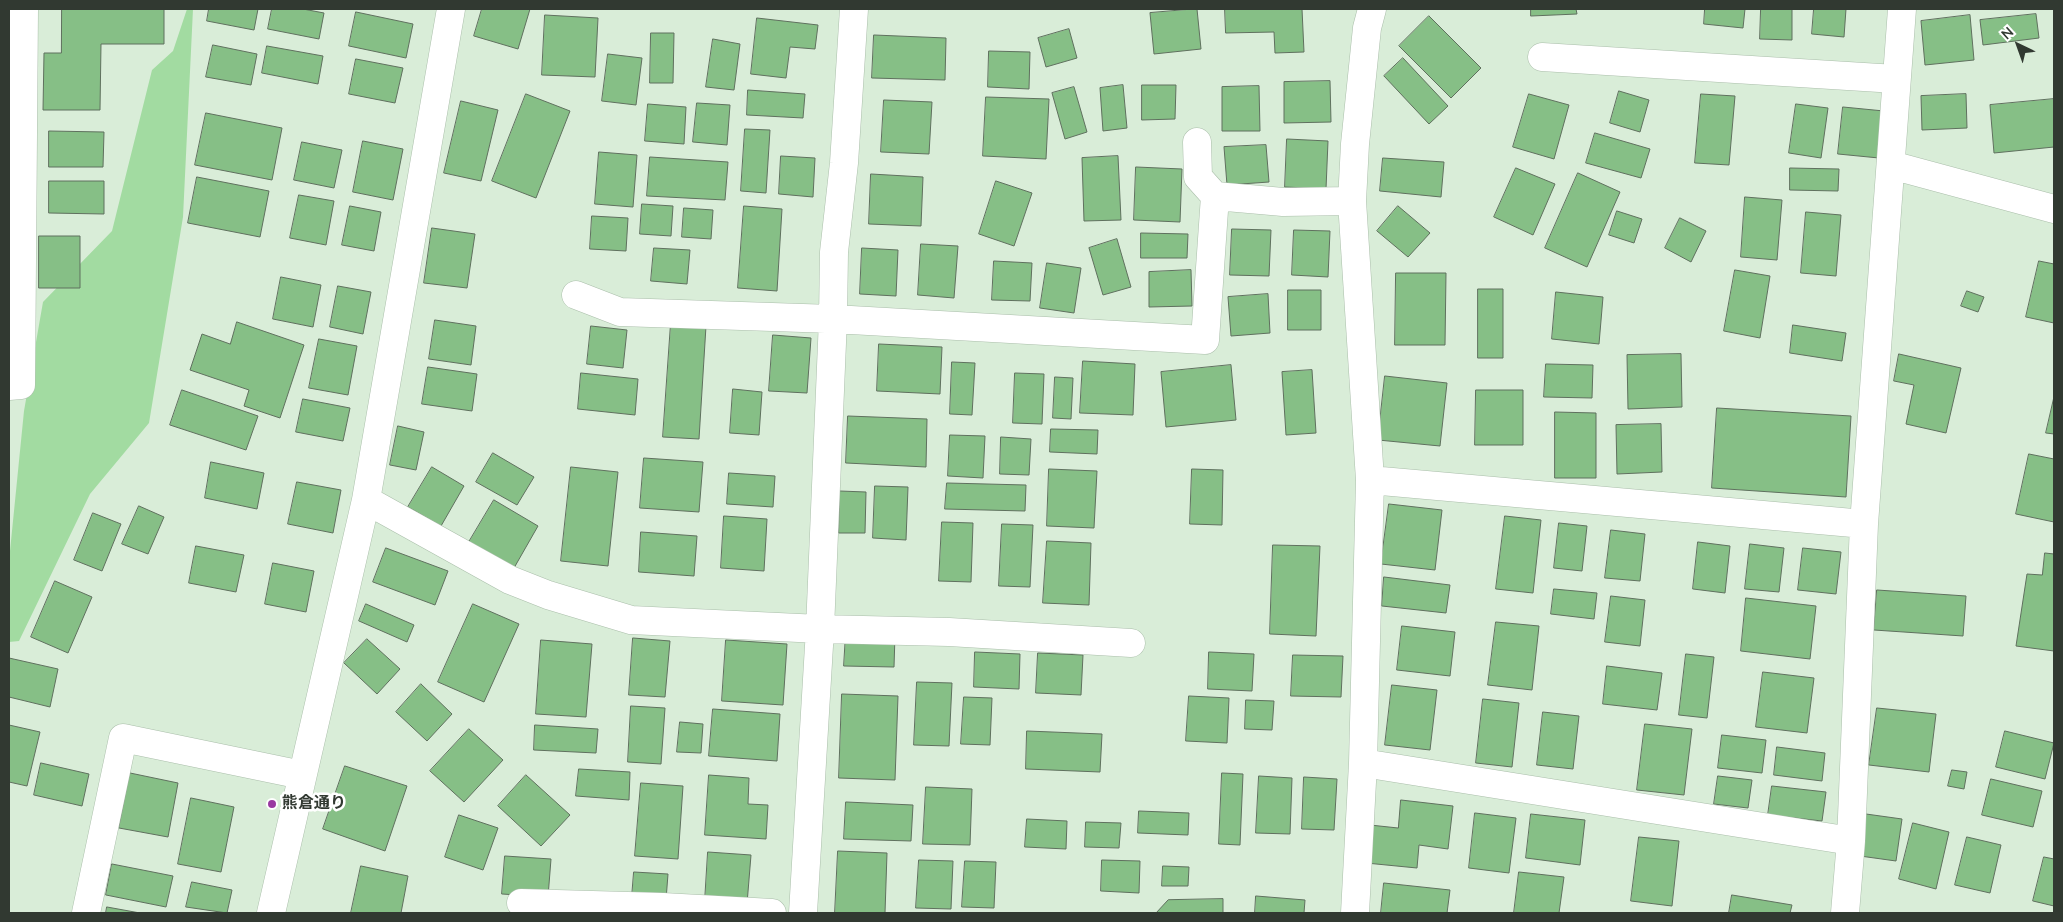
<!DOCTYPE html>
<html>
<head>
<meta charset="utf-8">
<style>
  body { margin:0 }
  #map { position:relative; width:2063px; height:922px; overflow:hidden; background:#d9edd8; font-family:"Nunito Sans",sans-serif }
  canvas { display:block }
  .frame { position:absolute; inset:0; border:10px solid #313931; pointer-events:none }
  .north { position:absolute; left:1993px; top:20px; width:50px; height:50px; -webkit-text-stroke:4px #fff; paint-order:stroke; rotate:318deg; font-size:14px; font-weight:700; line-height:20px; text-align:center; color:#313931 }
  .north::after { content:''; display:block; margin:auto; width:18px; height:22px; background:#313931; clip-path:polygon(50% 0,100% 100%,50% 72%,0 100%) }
</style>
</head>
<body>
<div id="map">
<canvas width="2063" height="922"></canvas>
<div class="frame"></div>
<div class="north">N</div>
</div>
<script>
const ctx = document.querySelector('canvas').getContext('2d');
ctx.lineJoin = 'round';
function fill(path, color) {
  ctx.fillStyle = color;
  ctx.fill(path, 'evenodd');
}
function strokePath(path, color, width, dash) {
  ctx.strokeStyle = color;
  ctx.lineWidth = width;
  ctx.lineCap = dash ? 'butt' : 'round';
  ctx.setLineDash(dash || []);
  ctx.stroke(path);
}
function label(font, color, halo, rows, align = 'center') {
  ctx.font = font + ' "Nunito Sans","Noto Sans JP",sans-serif';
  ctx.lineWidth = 5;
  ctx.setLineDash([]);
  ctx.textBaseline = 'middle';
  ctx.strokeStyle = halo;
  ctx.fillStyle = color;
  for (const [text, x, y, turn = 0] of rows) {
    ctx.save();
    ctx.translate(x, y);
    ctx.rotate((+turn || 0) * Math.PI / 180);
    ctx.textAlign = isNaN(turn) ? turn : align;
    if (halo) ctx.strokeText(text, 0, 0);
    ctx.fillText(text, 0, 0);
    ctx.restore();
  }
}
const green = new Path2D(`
  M 187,9 L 193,9 L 183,217 L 149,423 L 90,494 L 19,641 L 9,642 L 9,561 L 24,411 L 43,302 L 112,231 L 152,70 L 173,51 Z`);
const building = new Path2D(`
  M 62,9 L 164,9 L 164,44 L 101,44 L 100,110 L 43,110 L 44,53 L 61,53 Z
  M 209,9 L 258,9 L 254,30 L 207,21 Z
  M 272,9 L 303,9 L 324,13 L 319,39 L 268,29 Z
  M 482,9 L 530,9 L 518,49 L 474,36 Z
  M 1197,9 L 1201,49 L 1154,54 L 1150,13 Z
  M 1225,9 L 1302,9 L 1304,52 L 1275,53 L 1274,32 L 1226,33 Z
  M 1531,9 L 1576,9 L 1577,14 L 1531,16 Z
  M 1705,9 L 1745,9 L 1743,28 L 1704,24 Z
  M 1761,9 L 1792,9 L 1792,40 L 1760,39 Z
  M 1814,9 L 1846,9 L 1844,37 L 1812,34 Z
  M 356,12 L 413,24 L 406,58 L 349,46 Z
  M 2036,14 L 2039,38 L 1983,45 L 1980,20 Z
  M 545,15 L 598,18 L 595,77 L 542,75 Z
  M 1970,15 L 1974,60 L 1925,65 L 1921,21 Z
  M 1429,16 L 1481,68 L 1451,98 L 1399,46 Z
  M 757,18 L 818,25 L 815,49 L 790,47 L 786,78 L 751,74 Z
  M 1069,29 L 1077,58 L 1046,67 L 1038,38 Z
  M 651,33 L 674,33 L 673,83 L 650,83 Z
  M 874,35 L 946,38 L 945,80 L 872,78 Z
  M 713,39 L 740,44 L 734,90 L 706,87 Z
  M 213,45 L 257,54 L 251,85 L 206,77 Z
  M 267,46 L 323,56 L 318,84 L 262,73 Z
  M 989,51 L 1030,52 L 1029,89 L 988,87 Z
  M 608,54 L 642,58 L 636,105 L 602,101 Z
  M 1403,58 L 1448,106 L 1429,124 L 1384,76 Z
  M 356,59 L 403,68 L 395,103 L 349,94 Z
  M 1330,81 L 1331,122 L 1284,123 L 1284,82 Z
  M 1123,85 L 1127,128 L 1103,131 L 1100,88 Z
  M 1142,85 L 1176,85 L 1175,119 L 1142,120 Z
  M 1259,86 L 1260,131 L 1222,131 L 1222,87 Z
  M 1074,87 L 1087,132 L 1065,139 L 1052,93 Z
  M 748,90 L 805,94 L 803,118 L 747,115 Z
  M 1619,91 L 1649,100 L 1640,132 L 1610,123 Z
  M 526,94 L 570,111 L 536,198 L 492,181 Z
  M 1529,94 L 1569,105 L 1554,159 L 1513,147 Z
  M 1701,94 L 1735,96 L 1729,165 L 1695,163 Z
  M 1966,94 L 1967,128 L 1922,130 L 1921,96 Z
  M 986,97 L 1049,99 L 1046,159 L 983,156 Z
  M 2054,99 L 2054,147 L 1994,153 L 1990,105 Z
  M 884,100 L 932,102 L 929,154 L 881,152 Z
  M 461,101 L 498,110 L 481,181 L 444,173 Z
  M 697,103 L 730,105 L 727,145 L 693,142 Z
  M 648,104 L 686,107 L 684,144 L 645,141 Z
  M 1796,104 L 1828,108 L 1821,158 L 1789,153 Z
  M 1843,107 L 1884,111 L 1879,158 L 1838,154 Z
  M 206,113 L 282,128 L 272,180 L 195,165 Z
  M 745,129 L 770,130 L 766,193 L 741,191 Z
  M 49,131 L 104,132 L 103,167 L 49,167 Z
  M 1595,133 L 1650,149 L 1641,178 L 1586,163 Z
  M 1287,139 L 1328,141 L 1326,189 L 1285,187 Z
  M 363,141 L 403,149 L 393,200 L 353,192 Z
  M 302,142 L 342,150 L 334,188 L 294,180 Z
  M 1266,145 L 1269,182 L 1227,185 L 1224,147 Z
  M 599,152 L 637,155 L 633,207 L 595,204 Z
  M 781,156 L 815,158 L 813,197 L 779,194 Z
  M 1118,156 L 1121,220 L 1084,221 L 1082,158 Z
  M 650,157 L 728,162 L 725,200 L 647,196 Z
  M 1383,158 L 1444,162 L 1441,197 L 1380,191 Z
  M 1136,167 L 1182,169 L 1180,222 L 1134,220 Z
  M 1516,168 L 1555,184 L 1533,235 L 1494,217 Z
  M 1790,168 L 1839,169 L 1838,191 L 1790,190 Z
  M 1578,173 L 1620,192 L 1587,267 L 1545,248 Z
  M 871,174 L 923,177 L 921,226 L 869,224 Z
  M 197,177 L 269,191 L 260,237 L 188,223 Z
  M 49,181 L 104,181 L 104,214 L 49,213 Z
  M 996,181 L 1032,193 L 1014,246 L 979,234 Z
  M 299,195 L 334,201 L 326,245 L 290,238 Z
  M 1745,197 L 1782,200 L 1777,260 L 1741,257 Z
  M 642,204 L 673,206 L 671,236 L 640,234 Z
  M 350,206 L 381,212 L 374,251 L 342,245 Z
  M 744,206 L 782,209 L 777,291 L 738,288 Z
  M 1398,206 L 1430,233 L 1408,257 L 1377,231 Z
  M 684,208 L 713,210 L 711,239 L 682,237 Z
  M 1617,211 L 1642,219 L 1634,243 L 1609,235 Z
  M 1806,212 L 1841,215 L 1836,276 L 1801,273 Z
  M 592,216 L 628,218 L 626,251 L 590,249 Z
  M 1680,218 L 1706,231 L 1691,262 L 1665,248 Z
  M 432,228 L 475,234 L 467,288 L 424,283 Z
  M 1232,229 L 1271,230 L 1269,276 L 1230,275 Z
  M 1294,230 L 1330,231 L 1328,277 L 1292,275 Z
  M 1141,233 L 1188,234 L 1187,258 L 1141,258 Z
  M 39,236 L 80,236 L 80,288 L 39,288 Z
  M 1117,239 L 1131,287 L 1103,295 L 1089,248 Z
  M 921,244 L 958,246 L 954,298 L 918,295 Z
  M 654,248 L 690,250 L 687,284 L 651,281 Z
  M 862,248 L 898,250 L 896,296 L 860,294 Z
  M 994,261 L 1032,263 L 1030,301 L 992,300 Z
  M 2039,261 L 2054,264 L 2054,323 L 2026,317 Z
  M 1047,263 L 1081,268 L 1074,313 L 1040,308 Z
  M 1191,270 L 1192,306 L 1149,307 L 1149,272 Z
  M 1735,270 L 1770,276 L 1760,338 L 1724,331 Z
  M 1396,273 L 1446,273 L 1445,345 L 1395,345 Z
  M 281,277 L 321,285 L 313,327 L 273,319 Z
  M 338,286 L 371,292 L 363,334 L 330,327 Z
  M 1478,289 L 1503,289 L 1503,358 L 1478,358 Z
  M 1288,290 L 1321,290 L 1321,330 L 1288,330 Z
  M 1967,291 L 1984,297 L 1978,312 L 1961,306 Z
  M 1556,292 L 1603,297 L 1599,344 L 1552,339 Z
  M 1268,294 L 1270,333 L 1231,336 L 1228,297 Z
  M 435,320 L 476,326 L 471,365 L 429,359 Z
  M 237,322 L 304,345 L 280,418 L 244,406 L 249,390 L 190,370 L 202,334 L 230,344 Z
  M 671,323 L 706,326 L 699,439 L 663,437 Z
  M 1793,325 L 1846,333 L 1842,361 L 1790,353 Z
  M 591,326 L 627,330 L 623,368 L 587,364 Z
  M 773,335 L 811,338 L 807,393 L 769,391 Z
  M 319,339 L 357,346 L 348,395 L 309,388 Z
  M 879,344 L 942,347 L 940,394 L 877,391 Z
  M 1681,354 L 1682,407 L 1628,409 L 1627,355 Z
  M 1899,354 L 1961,368 L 1946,433 L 1906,424 L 1914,385 L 1894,381 Z
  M 1083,361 L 1135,364 L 1133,415 L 1080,413 Z
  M 952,362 L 975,363 L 972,415 L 950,414 Z
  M 1546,364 L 1593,365 L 1592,398 L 1544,397 Z
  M 1231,365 L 1236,420 L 1166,427 L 1161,372 Z
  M 428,367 L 477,374 L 472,411 L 422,404 Z
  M 1312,370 L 1316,433 L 1286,435 L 1282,372 Z
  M 581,373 L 638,379 L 635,415 L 578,409 Z
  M 1015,373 L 1044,374 L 1042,424 L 1013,423 Z
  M 1385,376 L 1447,383 L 1440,446 L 1378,440 Z
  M 1055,377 L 1073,378 L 1071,419 L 1053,418 Z
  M 733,389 L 762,392 L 759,435 L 730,433 Z
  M 182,390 L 258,416 L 246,450 L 170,425 Z
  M 1476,390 L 1523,390 L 1523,445 L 1475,445 Z
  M 2054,397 L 2054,434 L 2046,433 Z
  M 303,399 L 350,408 L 343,441 L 296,432 Z
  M 1717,408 L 1851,416 L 1846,497 L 1712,488 Z
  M 1555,412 L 1596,413 L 1596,478 L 1555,478 Z
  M 848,416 L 927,419 L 926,467 L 846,463 Z
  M 1661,424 L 1662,472 L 1617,474 L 1616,425 Z
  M 398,426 L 424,432 L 416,470 L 390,465 Z
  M 1051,429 L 1098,430 L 1097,454 L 1050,452 Z
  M 950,435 L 985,436 L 983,478 L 948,476 Z
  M 1001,437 L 1031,439 L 1029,475 L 1000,474 Z
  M 493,453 L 534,477 L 517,505 L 476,482 Z
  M 2029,454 L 2054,459 L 2054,522 L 2016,514 Z
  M 644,458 L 703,462 L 699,512 L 640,508 Z
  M 211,462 L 264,473 L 257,509 L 205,498 Z
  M 432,467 L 464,486 L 441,526 L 408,507 Z
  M 571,467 L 618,472 L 608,566 L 561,561 Z
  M 1049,469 L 1097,471 L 1094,528 L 1047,526 Z
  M 1192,469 L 1223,470 L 1222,525 L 1190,524 Z
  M 729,473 L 775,476 L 773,507 L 727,504 Z
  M 297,482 L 341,490 L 333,533 L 288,524 Z
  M 947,483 L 1026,485 L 1025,511 L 945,509 Z
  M 875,486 L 908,487 L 906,540 L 873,538 Z
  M 840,491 L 866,492 L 865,533 L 839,533 Z
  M 494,500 L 538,526 L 514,568 L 469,542 Z
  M 1389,504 L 1442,510 L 1435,570 L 1381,564 Z
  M 139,506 L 164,517 L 148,554 L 122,544 Z
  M 93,513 L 121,524 L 102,571 L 74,560 Z
  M 724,516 L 767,519 L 764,571 L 721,568 Z
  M 1505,516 L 1541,520 L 1533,593 L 1496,589 Z
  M 942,522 L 973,523 L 971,582 L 939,581 Z
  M 1559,523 L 1587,526 L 1582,571 L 1554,568 Z
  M 1002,524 L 1033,525 L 1030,587 L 999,586 Z
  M 1611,530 L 1645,534 L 1640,581 L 1605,578 Z
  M 641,532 L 697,536 L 694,576 L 639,572 Z
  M 1047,541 L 1091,543 L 1089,605 L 1043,603 Z
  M 1698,542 L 1730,546 L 1725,593 L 1693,589 Z
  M 1750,544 L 1784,548 L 1779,592 L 1745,589 Z
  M 1273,545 L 1320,546 L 1316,636 L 1270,634 Z
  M 196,546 L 244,555 L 236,592 L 189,583 Z
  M 386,548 L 448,571 L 435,605 L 373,582 Z
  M 1803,548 L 1841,552 L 1836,594 L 1798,590 Z
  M 2045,553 L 2054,554 L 2054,651 L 2016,646 L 2027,574 L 2042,575 Z
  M 273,563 L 314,571 L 306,612 L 265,604 Z
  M 1384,577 L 1450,585 L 1446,613 L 1382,606 Z
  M 55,581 L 92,597 L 68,653 L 31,637 Z
  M 1554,589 L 1597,593 L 1594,619 L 1551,614 Z
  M 1877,590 L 1966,596 L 1963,636 L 1874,630 Z
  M 1611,596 L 1645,600 L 1640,646 L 1605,642 Z
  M 1746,598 L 1816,606 L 1810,659 L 1741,651 Z
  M 366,604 L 414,625 L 407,642 L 359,621 Z
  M 473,604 L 519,624 L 484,702 L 438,682 Z
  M 1496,622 L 1539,626 L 1532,690 L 1488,685 Z
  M 1402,626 L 1455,632 L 1450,676 L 1397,670 Z
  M 846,633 L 895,635 L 894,667 L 844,666 Z
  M 633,638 L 670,641 L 665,697 L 629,695 Z
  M 367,639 L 400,669 L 377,694 L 344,663 Z
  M 541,640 L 592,644 L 586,717 L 536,714 Z
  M 726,640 L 787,644 L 783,705 L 722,701 Z
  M 975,652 L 1020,654 L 1019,689 L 974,687 Z
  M 1209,652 L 1254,654 L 1252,691 L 1208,689 Z
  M 1038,653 L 1083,655 L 1081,695 L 1036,693 Z
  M 1686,654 L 1714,657 L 1707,718 L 1679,715 Z
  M 1293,655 L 1343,656 L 1341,697 L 1291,696 Z
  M 9,658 L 58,669 L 50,707 L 9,697 Z
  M 1607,666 L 1662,673 L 1657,710 L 1603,704 Z
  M 1763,672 L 1814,678 L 1807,733 L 1756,727 Z
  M 917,682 L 952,683 L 949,746 L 914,745 Z
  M 421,684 L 452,714 L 427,741 L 396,712 Z
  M 1392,685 L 1437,690 L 1430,750 L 1385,745 Z
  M 842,694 L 898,696 L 895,780 L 839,778 Z
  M 1189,696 L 1229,698 L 1227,743 L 1186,741 Z
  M 964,697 L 992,698 L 990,745 L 961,744 Z
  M 1483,699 L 1519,703 L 1512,767 L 1476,763 Z
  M 1246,700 L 1274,701 L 1272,730 L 1245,729 Z
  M 631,706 L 665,708 L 661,764 L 628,762 Z
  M 1877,708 L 1936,714 L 1929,772 L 1869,765 Z
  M 713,709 L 780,714 L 777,761 L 709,756 Z
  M 1543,712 L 1579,716 L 1573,769 L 1537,765 Z
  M 680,722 L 703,724 L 701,753 L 677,752 Z
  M 1645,724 L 1692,729 L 1684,795 L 1637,790 Z
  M 9,725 L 40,732 L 27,786 L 9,782 Z
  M 535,725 L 598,729 L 596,753 L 534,750 Z
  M 469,729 L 503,760 L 464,802 L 430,771 Z
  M 1027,731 L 1102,734 L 1100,772 L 1026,769 Z
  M 2005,731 L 2054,743 L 2045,779 L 1996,767 Z
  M 1722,735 L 1766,740 L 1762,773 L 1718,768 Z
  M 1777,747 L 1825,753 L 1822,781 L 1774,775 Z
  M 41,763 L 89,774 L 82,806 L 34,795 Z
  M 345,766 L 407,786 L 385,851 L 323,829 Z
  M 579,769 L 630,772 L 629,800 L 576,796 Z
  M 1952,770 L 1967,772 L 1964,789 L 1948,786 Z
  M 130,773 L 178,783 L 168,837 L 119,828 Z
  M 1222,773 L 1243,774 L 1240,845 L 1219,844 Z
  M 526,775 L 570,815 L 541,846 L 498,806 Z
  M 709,775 L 749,778 L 748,804 L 768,805 L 766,839 L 705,835 Z
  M 1259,776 L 1292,778 L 1290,834 L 1256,833 Z
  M 1718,776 L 1752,780 L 1748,808 L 1714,804 Z
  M 1304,777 L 1337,779 L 1334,830 L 1302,829 Z
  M 1991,779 L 2042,791 L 2033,827 L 1982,815 Z
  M 641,783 L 683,786 L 678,859 L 635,856 Z
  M 1772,786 L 1826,792 L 1822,821 L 1768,815 Z
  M 926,787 L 972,789 L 970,845 L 923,844 Z
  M 191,798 L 234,807 L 221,872 L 178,864 Z
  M 1401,800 L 1453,806 L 1448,849 L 1419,845 L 1417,868 L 1366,863 L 1370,825 L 1398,828 Z
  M 846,802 L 913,805 L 911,841 L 844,839 Z
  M 1139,811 L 1189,813 L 1188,835 L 1138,833 Z
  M 1475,813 L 1516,818 L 1509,873 L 1469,868 Z
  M 1531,814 L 1585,820 L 1580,865 L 1526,858 Z
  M 1866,814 L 1902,819 L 1896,861 L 1860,856 Z
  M 459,815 L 498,828 L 483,870 L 445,857 Z
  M 1027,819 L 1067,821 L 1066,849 L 1025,847 Z
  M 1086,822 L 1121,823 L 1119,848 L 1085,847 Z
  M 1913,823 L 1949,832 L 1936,889 L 1899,879 Z
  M 1639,837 L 1679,841 L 1672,906 L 1631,901 Z
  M 1967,837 L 2001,845 L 1990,893 L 1955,885 Z
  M 838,851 L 887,853 L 885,913 L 835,913 Z
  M 708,852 L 751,855 L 747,904 L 705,901 Z
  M 505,856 L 551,859 L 548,897 L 502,894 Z
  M 2044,857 L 2054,859 L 2054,906 L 2033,901 Z
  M 919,860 L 953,861 L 951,909 L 916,908 Z
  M 1102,860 L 1140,861 L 1139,893 L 1101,891 Z
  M 965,861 L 996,862 L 994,908 L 962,907 Z
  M 112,864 L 173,876 L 166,907 L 106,895 Z
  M 361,866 L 408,876 L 401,913 L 351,913 Z
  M 1163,866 L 1189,867 L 1188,886 L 1162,886 Z
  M 634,872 L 668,874 L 666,900 L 632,897 Z
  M 1519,872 L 1564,877 L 1559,913 L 1514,913 Z
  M 192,882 L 232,890 L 227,913 L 186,907 Z
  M 1384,883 L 1450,890 L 1447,913 L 1381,913 Z
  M 1732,895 L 1792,905 L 1790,913 L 1729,913 Z
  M 1256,896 L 1305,900 L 1304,913 L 1255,913 Z
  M 1223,899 L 1223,913 L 1156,913 L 1168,900 Z
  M 107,907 L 140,913 L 106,913 Z`);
const minor = new Path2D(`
  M 1542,57 L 1896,79
  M 1197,142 L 1198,177 L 1215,196
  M 1891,165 L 2054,209
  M 576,295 L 620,312 L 833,319 L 1205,340 L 1215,196 L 1283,202 L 1352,201
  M 9,386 L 21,385 L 24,9
  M 1370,480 L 1864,524
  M 366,500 L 510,580 L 548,595 L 631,620 L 820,629 L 949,632 L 1131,643
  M 1363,763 L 1851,841
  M 521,903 L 663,907 L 772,913
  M 86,913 L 123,738 L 302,775
  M 271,913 L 366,500 L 451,9
  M 803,913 L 820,629 L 833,319 L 834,252 L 844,163 L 854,9
  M 1355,913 L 1363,763 L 1370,480 L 1352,201 L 1355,144 L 1367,28 L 1372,9
  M 1845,913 L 1851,841 L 1864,524 L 1902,9`);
const markers = [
  [272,804,5,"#9939a1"]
];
const poiNames = [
  ["熊倉通り",282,804]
];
fill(green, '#a2dba1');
fill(building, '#86bf86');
strokePath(building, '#5f705e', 1);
strokePath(minor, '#aabeaa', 29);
strokePath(minor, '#fff', 28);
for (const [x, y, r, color] of markers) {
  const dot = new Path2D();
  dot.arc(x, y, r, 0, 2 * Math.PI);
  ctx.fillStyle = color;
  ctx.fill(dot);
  strokePath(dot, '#fff', 2);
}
label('bold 16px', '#313931', '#fff', poiNames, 'left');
</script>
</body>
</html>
